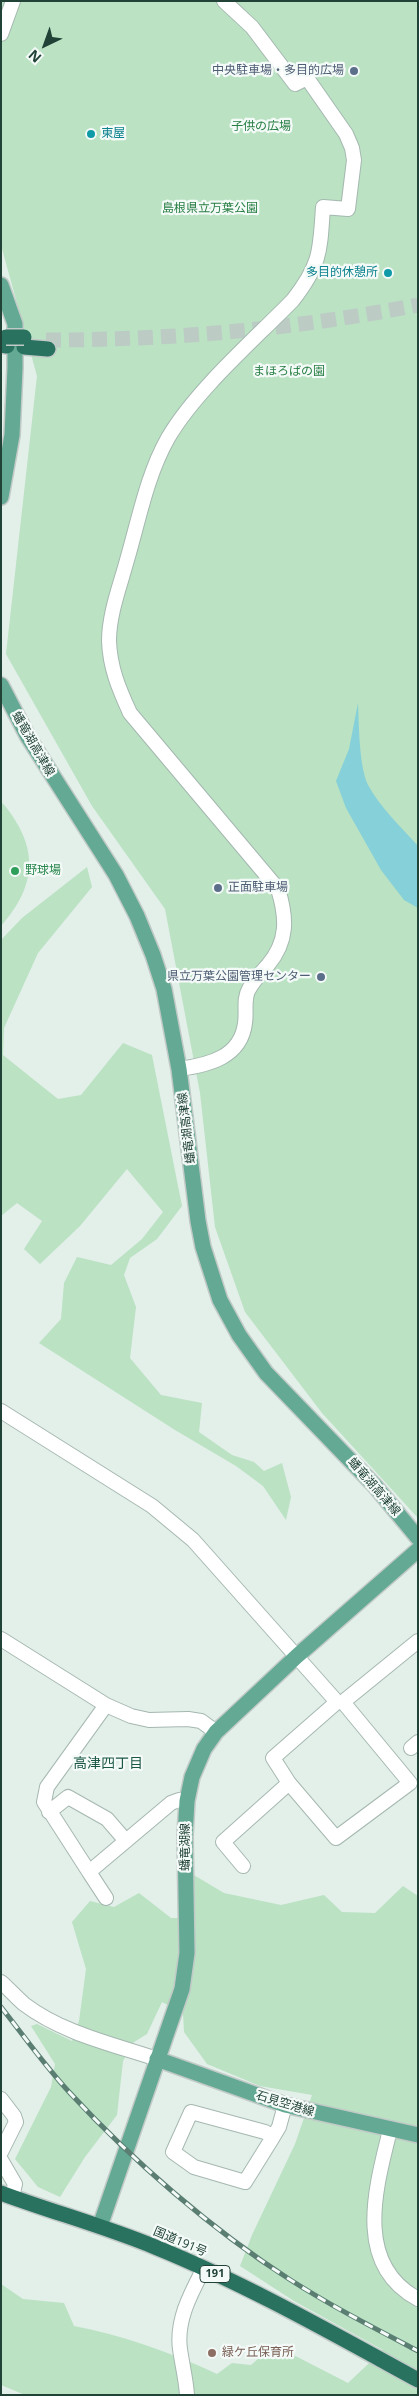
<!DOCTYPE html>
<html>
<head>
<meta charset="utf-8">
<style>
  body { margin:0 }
  #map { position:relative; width:419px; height:2396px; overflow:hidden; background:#e3efe9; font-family:"Open Sans",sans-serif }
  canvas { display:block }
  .frame { position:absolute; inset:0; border:2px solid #204237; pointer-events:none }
  .north { position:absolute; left:20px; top:20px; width:50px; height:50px; -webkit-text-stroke:4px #f4faf7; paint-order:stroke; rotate:222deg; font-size:14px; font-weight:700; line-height:20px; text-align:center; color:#204237 }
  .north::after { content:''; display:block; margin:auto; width:18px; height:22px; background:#204237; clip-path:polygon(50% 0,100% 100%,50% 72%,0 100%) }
</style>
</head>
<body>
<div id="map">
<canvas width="419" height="2396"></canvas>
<div class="frame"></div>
<div class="north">N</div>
</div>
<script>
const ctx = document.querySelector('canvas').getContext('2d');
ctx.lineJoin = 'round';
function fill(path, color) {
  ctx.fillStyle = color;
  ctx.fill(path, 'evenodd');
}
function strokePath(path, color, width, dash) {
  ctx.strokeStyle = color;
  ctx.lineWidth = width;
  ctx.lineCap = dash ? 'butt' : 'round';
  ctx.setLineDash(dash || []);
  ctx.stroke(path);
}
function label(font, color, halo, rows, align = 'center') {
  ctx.font = font + ' "Open Sans","Noto Sans JP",sans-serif';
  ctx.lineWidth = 4.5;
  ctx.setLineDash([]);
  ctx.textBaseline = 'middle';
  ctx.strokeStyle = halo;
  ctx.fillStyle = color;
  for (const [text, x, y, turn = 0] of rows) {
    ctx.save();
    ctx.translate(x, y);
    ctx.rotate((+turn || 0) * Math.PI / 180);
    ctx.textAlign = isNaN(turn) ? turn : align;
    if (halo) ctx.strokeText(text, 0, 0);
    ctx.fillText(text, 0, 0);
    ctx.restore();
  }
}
const green = new Path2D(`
  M 1,1 L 418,1 L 418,1518 L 322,1413 L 245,1312 L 215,1227 L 200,1093 L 165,909 L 92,806 L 6,654 L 37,376 L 1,245 Z
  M 1,802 C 7,807 11,814 15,820 C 40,859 30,893 1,926 Z
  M 87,867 L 92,887 L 38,953 L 4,1028 L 3,1055 L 58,1099 L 81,1095 L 123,1043 L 152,1055 L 182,1206 L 157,1239 L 130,1258 L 124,1275 L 136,1307 L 130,1358 L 161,1395 L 202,1403 L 199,1432 L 232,1455 L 254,1462 L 264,1471 L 282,1463 L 291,1497 L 286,1520 L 263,1486 L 236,1466 L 175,1430 L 39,1343 L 61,1319 L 64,1283 L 77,1257 L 111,1265 L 142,1239 L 163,1212 L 127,1169 L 80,1226 L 40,1264 L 24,1249 L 42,1221 L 17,1203 L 1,1216 L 1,940 L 22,918 Z
  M 192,1874 L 224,1893 L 281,1905 L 324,1895 L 342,1912 L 375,1913 L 403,1886 L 418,1896 L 418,2395 L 25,2395 L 1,2385 L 1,2284 L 23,2299 L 64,2303 L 74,2326 C 121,2335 173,2353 217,2374 L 232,2363 L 251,2365 L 274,2345 L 348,2383 L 383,2350 L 294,2301 L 240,2266 L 252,2235 L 295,2144 L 312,2095 L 260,2086 L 207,2064 L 184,2032 L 183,2013 L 162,2002 L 147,2034 L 134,2042 L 123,2061 L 117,2115 L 85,2157 L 60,2197 L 38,2187 L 15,2159 L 51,2087 L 55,2064 L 31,2026 L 37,2024 L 72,2041 L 79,2021 L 86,1969 L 72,1922 L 90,1901 L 114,1907 L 139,1893 L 171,1918 L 193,1918 Z`);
const water = new Path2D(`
  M 358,703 C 359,725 359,766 368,785 C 380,807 401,827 418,846 L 418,908 L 404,900 L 381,870 L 346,808 L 336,781 L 349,749 Z`);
const highwayTunnel = new Path2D(`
  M 46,340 C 171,340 295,329 418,305`);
const minor = new Path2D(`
  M 1,34 L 13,1
  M 179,1069 C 209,1065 241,1057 245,1023 C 247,1012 243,999 249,989 C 254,980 261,973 268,965 C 288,941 287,918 278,889 L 130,713 C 119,689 110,668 109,641 C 109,614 120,586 127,560 C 139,519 147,475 168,438 C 196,390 254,340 293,300 C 321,264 320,251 323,207 L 348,209 L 354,160 L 352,148 L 346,134 L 307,78 L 295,84 L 252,27 L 224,1
  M 1,1411 L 152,1506 L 193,1540 L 337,1702 L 273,1758 L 289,1783 L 223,1842 L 243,1866
  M 1,1639 L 106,1705 L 131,1716 L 149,1720 L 188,1719 L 201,1721 L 216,1732
  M 337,1702 L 343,1702 L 418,1641
  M 411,1748 L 418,1742
  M 289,1783 L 336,1838 L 410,1783 L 343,1702
  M 49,1812 L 68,1797 L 107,1819 L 126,1841
  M 89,1872 L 44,1802 L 47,1787 L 106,1705
  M 106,1898 L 89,1872 L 171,1803 L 179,1800 L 187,1801
  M 1,1982 C 9,1989 16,1997 24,2004 C 62,2033 112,2044 157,2059
  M 1,2099 L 14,2116 L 16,2122 L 1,2152
  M 390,2130 C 376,2187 353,2264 418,2299
  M 273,2137 L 245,2182 L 194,2167 L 173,2152 L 191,2112 L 265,2132 L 273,2137 L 279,2127 L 285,2105
  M 1,2160 L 15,2184 L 12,2197
  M 187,2395 C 186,2379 182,2364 180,2349 C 176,2320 191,2293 204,2268`);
const major = new Path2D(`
  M 1,285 L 15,324 L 15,368 L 12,435 L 1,497
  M 1,685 L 28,737 L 116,875 L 137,916 L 153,955 L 164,989 L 179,1069 L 198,1221 L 203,1247 L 220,1300 L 239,1335 L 266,1373 L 375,1486 L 418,1538
  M 157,2059 L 285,2105 L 418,2135
  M 100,2226 L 182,1989 L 187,1953 L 185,1836 L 187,1801 L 192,1777 L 204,1749 L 216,1732 L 297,1656 L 418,1550`);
const highway = new Path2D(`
  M 1,345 L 7,346
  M 24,347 L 48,349
  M 1,2193 C 52,2212 104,2226 155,2247 C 246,2284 332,2333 418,2380`);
const rail = new Path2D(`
  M 1,2007 C 24,2036 45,2066 70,2093 C 133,2161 211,2229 289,2279 C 331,2306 374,2328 418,2351`);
const highwayBridge = new Path2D(`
  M 6,337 L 24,337`);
const markers = [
  [354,71,5,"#5c6f8a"],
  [91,134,5,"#0f9aa8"],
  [388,273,5,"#0f9aa8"],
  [15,871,5,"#2e9e5b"],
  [218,888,5,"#5c6f8a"],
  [321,977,5,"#5c6f8a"],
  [212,2353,5,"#8d6e63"]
];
const shields = [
  [215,2274,30]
];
const shieldNames = [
  ["191",215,2274]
];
const serviceNames = [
  ["中央駐車場・多目的広場",344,71],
  ["正面駐車場",228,888,"left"],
  ["県立万葉公園管理センター",311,977]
];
const parkNames = [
  ["子供の広場",261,127],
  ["島根県立万葉公園",210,209],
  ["まほろばの園",289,372]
];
const cultureNames = [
  ["東屋",101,134],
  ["多目的休憩所",378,273,"right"]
];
const streetNames = [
  ["蟠竜湖高津線",33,744,60],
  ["蟠竜湖高津線",187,1128,-97],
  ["蟠竜湖高津線",374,1487,49],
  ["蟠竜湖線",186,1847,-90],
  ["石見空港線",285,2104,17],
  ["国道191号",180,2242,23]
];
const leisureNames = [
  ["野球場",25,871]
];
const educationNames = [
  ["緑ケ丘保育所",222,2353]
];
const neighbourhoodNames = [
  ["高津四丁目",108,1764]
];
fill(green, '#bae2c3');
fill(water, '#86d0d9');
strokePath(highwayTunnel, '#bcccc5', 15, [15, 8]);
strokePath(minor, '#a5b8b0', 16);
strokePath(major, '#c1cac7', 18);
strokePath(highway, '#c1cac7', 18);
strokePath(minor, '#fff', 14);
strokePath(major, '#63a993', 15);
strokePath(highway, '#29725f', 15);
strokePath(rail, '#5b7e73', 5);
strokePath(rail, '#f4faf7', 3, [9]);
strokePath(highwayBridge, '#c1cac7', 18, []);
strokePath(highwayBridge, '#29725f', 15);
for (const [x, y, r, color] of markers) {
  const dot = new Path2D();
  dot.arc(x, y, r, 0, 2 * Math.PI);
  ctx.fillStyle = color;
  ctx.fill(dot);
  strokePath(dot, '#f4faf7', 2);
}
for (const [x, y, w] of shields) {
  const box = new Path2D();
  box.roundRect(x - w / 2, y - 8.5, w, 17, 4);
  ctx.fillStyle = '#f4faf7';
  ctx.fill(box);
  strokePath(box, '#204237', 1);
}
label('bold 11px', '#204237', null, shieldNames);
label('12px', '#4e5e75', '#f4faf7', serviceNames, 'right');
label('12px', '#267e43', '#f4faf7', parkNames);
label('12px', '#0d838f', '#f4faf7', cultureNames, 'left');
label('12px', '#204237', '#f4faf7', streetNames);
label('12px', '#27864d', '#f4faf7', leisureNames, 'left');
label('12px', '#785e54', '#f4faf7', educationNames, 'left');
label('14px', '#1a5745', '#f4faf7', neighbourhoodNames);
</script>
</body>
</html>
